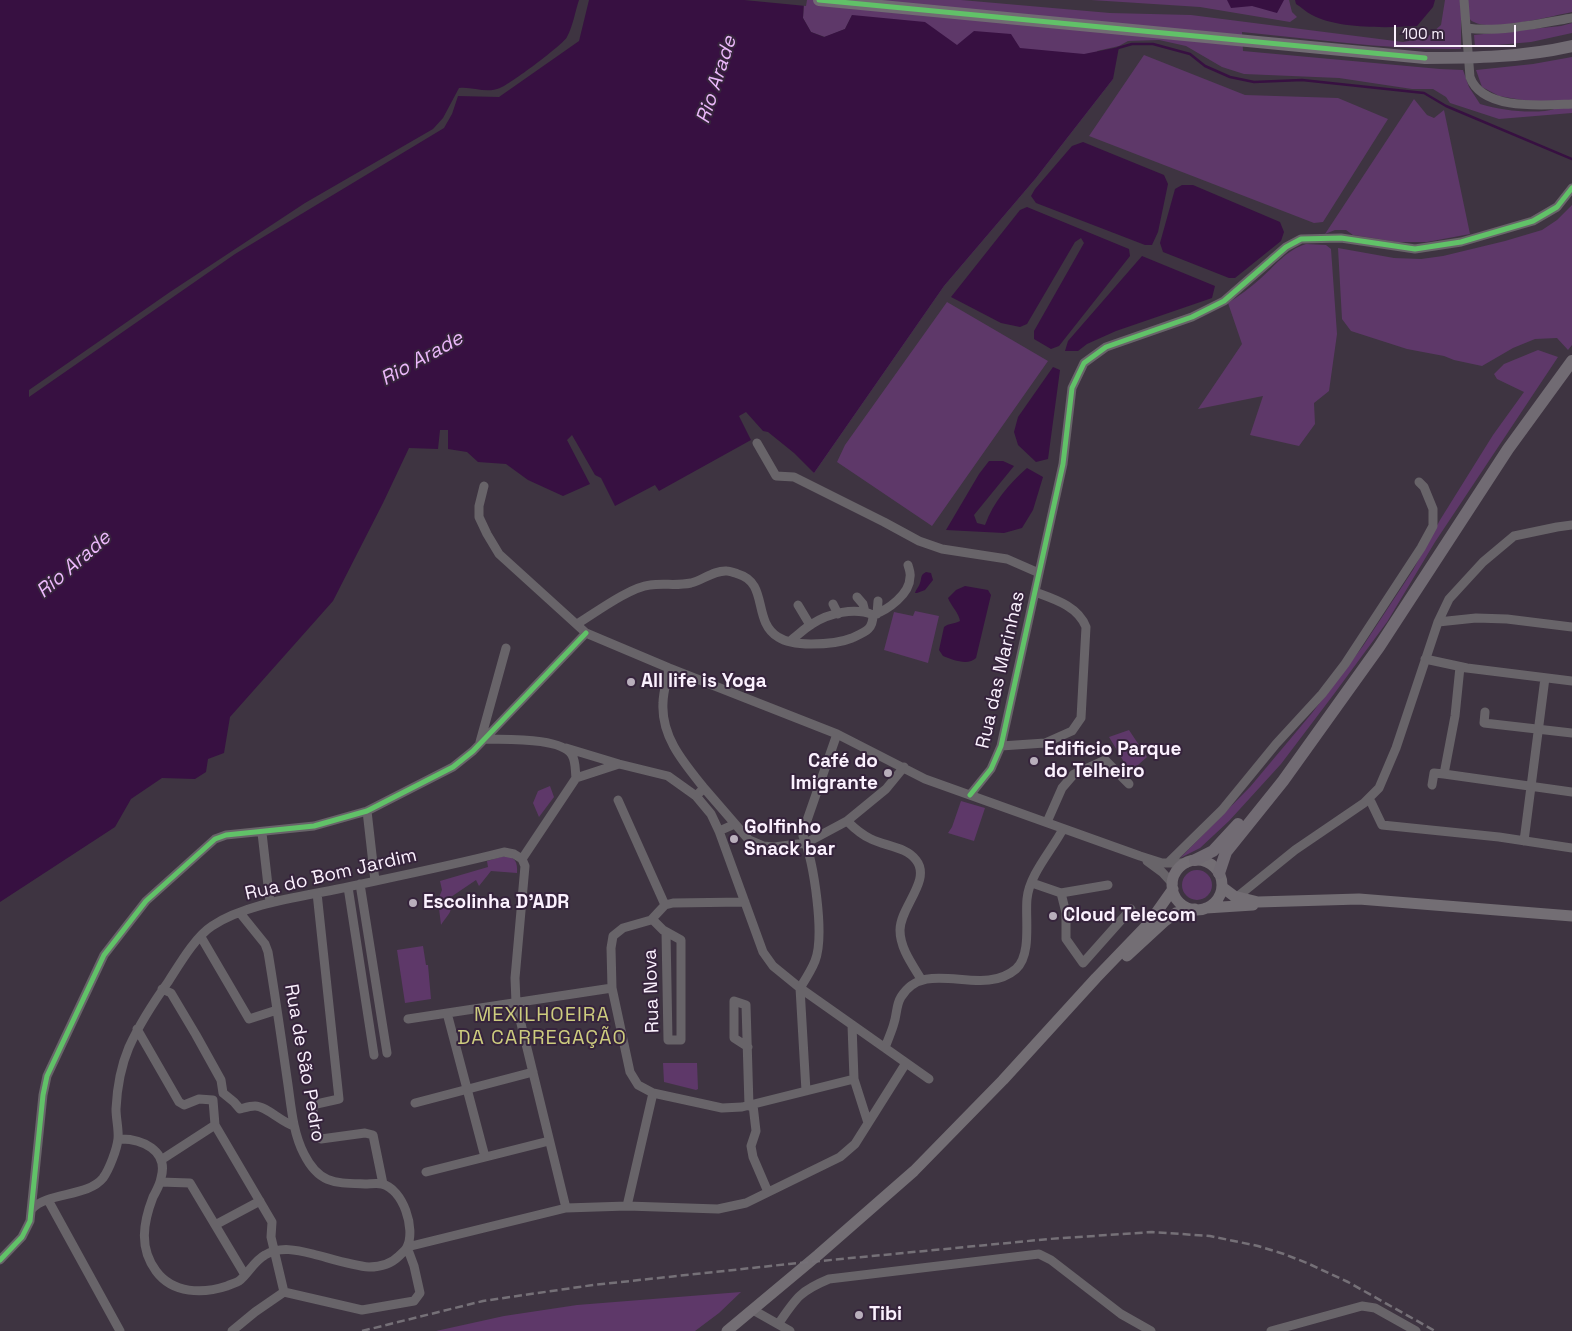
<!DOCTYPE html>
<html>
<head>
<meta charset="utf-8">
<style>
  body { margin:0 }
  #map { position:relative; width:1572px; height:1331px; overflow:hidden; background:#3e3441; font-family:"Space Grotesk",sans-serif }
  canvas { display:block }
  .scale { position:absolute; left:1394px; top:25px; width:122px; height:22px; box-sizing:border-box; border:2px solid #fbf1fe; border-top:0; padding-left:6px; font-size:15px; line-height:18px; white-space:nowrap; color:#fbf1fe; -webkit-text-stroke:4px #36243c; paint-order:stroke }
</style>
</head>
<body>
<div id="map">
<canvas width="1572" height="1331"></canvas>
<div class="scale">100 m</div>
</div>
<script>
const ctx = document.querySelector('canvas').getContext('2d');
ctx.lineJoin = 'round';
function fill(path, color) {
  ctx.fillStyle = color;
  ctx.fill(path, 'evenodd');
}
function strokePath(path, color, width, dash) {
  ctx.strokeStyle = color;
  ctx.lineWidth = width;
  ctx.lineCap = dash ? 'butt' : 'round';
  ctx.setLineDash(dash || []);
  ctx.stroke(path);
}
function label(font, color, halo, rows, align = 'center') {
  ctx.font = font + ' "Space Grotesk",sans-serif';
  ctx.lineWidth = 4;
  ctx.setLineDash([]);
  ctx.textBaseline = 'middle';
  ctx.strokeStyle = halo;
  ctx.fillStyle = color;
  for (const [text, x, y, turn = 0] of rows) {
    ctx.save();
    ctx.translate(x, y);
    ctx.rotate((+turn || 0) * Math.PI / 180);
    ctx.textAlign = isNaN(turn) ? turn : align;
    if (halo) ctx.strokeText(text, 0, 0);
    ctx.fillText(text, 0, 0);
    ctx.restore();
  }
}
const green = new Path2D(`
  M 804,0 L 961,0 L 1110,13 L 1191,15 L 1403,42 L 1426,38 L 1441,25 L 1445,0 L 1461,0 L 1461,49 C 1388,50 1315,39 1242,32 L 1243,51 L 1440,69 L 1463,70 L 1469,87 L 1480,104 C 1501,110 1523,113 1545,111 C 1554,110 1563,105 1572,107 L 1572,113 L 1499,119 L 1450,103 L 1446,97 L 1433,89 L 1412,89 L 1339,78 L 1244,74 L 1222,67 L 1186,46 L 1159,40 L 1128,41 L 1119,46 L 1097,51 L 1113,79 L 1036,178 L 944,286 L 814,473 L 795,447 L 852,15 L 845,29 L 825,37 L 811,32 L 803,18 Z
  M 1091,0 L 1289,0 L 1292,12 L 1297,17 L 1290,22 L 1200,7 Z
  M 1467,0 L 1572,0 L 1572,12 C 1552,16 1491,32 1474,22 C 1472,22 1469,18 1468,17 Z
  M 1572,23 L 1572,33 L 1531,42 L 1475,47 L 1474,35 L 1561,26 Z
  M 1144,55 L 1245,95 L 1338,98 L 1388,119 L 1323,222 L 1314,223 L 1089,136 Z
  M 1572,57 L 1572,102 L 1528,101 L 1499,96 L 1482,87 L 1476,70 L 1533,64 Z
  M 1414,99 L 1427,115 L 1434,118 L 1444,110 L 1470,234 L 1427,242 L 1398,242 L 1353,235 L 1346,230 L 1335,230 L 1325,234 Z
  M 1572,205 L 1572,345 L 1568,350 L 1557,338 L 1535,339 L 1513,348 L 1482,366 L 1454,360 L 1444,356 L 1407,349 L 1351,331 L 1342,319 L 1338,248 L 1394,258 L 1421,259 L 1443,256 L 1505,241 L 1542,230 L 1557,220 Z
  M 1306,244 L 1326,245 L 1331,249 L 1337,334 L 1329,391 L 1314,403 L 1315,424 L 1299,446 L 1250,435 L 1263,396 L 1198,409 L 1242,344 L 1228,303 C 1239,296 1250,288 1260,279 C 1275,266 1286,250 1306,244 Z
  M 947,302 L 1048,361 L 932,526 L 837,462 L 845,445 Z
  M 1538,350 L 1558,357 L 1435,542 L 1387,622 L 1334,694 L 1281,764 L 1229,821 L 1200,848 L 1180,858 L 1250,787 L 1312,713 L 1363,646 L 1413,570 L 1440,520 L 1493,435 L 1524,392 L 1497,379 L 1494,374 L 1504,364 Z
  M 915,611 L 939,616 L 928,663 L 884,650 L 894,612 L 913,616 Z
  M 1129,730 L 1147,757 L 1130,772 L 1109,737 Z
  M 550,786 L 554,797 L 539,817 L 533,803 L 538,791 Z
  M 961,801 L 985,808 L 974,841 L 948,833 L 952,827 Z
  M 501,857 C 514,855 518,861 517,873 L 491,871 L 479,886 L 476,880 L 448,899 C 455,911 448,914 441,925 L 438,900 L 442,890 L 440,881 L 488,867 L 487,861 Z
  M1182 885a15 15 0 1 1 30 0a15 15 0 1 1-30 0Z
  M 423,946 L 426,965 L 428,965 L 431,999 L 405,1003 L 397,950 Z
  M 663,1063 L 697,1063 L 698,1089 L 696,1090 L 664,1082 Z
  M 741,1292 L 719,1313 L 695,1331 L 436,1331 L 504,1316 L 577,1305 Z`);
const water = new Path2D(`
  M 0,0 L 579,0 C 575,12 573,26 567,37 C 564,44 509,85 500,88 C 486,94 472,86 459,88 L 443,118 L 433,129 L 305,203 L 170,292 L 29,390 L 29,397 L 235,254 L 444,128 L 452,114 L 458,96 L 499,97 L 579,41 L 589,0 L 804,0 L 803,18 L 811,32 L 824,37 L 845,29 L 852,15 L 925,22 L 957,45 L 974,31 L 1011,34 L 1020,48 L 1084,54 L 1119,47 L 1113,79 L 1036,178 L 944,286 L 814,473 L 794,453 L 768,432 L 763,431 L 746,412 L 739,416 L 751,440 L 659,491 L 655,485 L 615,506 L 601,478 L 595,475 L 572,435 L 567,440 L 590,484 L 563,496 L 528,480 L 506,464 L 478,462 L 467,452 L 448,449 L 448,430 L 440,430 L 438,449 L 409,448 L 383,503 L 333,601 L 230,717 L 224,753 L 208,759 L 206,772 L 195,779 L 162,778 L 131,799 L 115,827 L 0,902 Z
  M 1227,0 L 1284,0 L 1277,13 L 1252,6 L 1231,8 Z
  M 1295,0 L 1435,0 L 1433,7 L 1417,26 C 1387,28 1338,29 1312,15 C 1306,12 1301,7 1296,4 Z
  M 1083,142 L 1164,175 L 1168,184 L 1158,232 L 1152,245 L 1145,245 L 1036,203 L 1031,196 L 1035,189 L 1072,146 Z
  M 1182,185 L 1193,185 L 1280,222 L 1284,232 L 1281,241 L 1235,278 L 1229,278 L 1163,252 L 1160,243 L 1175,189 Z
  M 1027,207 L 1129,249 L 1130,256 L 1059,346 L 1051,349 L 1034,339 L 1034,331 L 1084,243 L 1081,238 L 1075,242 L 1027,324 L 1020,327 L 1001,323 L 951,297 L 1020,210 Z
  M 1142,256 L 1215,286 L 1212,298 L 1116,331 L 1087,344 L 1078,351 L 1065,351 L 1068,341 Z
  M 1053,367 L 1060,370 L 1048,459 L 1036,462 L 1018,445 L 1014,432 L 1018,417 Z
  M 989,461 L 1003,461 L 1014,466 L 974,515 L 977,523 L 985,525 C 994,501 1008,485 1027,468 L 1043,477 L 1033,510 L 1022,528 L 1004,533 L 946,530 L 979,474 Z
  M 926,572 L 931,573 L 933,580 L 925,590 L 917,593 L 915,593 C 916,589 919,587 920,583 C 922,578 920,575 926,572 Z
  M 965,586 L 988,590 L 991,595 L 976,658 C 968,666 953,660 943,656 L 939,650 L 944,627 C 949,623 954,624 960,621 C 959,613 951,606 948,598 L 956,590 Z`);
const pier = new Path2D(`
  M 744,0 L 807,0 L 806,6 Z`);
const stream = new Path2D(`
  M 1118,48 L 1132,44 L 1153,44 L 1190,54 L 1205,66 L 1230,77 L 1254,82 L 1302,80 L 1424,93 L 1446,106 L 1572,159`);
const minor = new Path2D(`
  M 1464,0 L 1470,77 C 1482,111 1543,105 1572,104
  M 1467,28 C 1496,33 1543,23 1572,18
  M 757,443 L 776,476 L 794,477 L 884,522 L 919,541 L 942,549 L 1007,559 L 1039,573
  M 484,486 L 479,506 L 479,517 L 487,534 L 499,554 L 586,633 L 669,668 L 837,734 L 925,779 L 1140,856 L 1162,863 L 1187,863
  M 857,597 L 863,604 L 865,612
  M 833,604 L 838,614
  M 798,605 L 810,625
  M 877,614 L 878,601
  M 873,615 C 888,610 910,594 910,577 C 911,573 909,569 908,565
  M 1438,622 L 1476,618 L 1507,619 L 1572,627
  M 577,624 C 595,613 630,587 650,585 C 664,583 676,586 691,583 C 703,580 714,570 727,571 C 730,571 735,573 738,574 C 769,583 752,621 778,637 C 787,643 802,644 811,644 C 825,644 840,643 852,638 C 865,632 873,630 873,615 C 855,607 829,613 812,624 C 805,628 798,635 790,641
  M 1425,659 L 1467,668 L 1572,681
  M 1460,667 L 1455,716 L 1444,774 L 1572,792
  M 669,668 C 667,680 663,692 663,703 C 661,737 684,763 704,788
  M 1485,712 L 1484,723 L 1572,733
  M 485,739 C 505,740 561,737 572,755 C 576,762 575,770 576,778 L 522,859
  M 480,742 L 506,648
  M 1001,746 L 1045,743 L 1072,731 L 1081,718 L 1086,627 C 1078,606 1054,599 1035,592
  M 566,748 L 619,764 L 668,776 L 696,796
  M 576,778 L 619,764
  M 1432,785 L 1434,773 L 1444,774
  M 970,795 L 991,769 L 1001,746 L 1063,464 L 1072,388 L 1084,363 L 1106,347 L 1192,317 L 1224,301 L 1286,247 L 1301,239 L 1341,238 L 1415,249 L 1461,242 L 1533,221 L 1557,207 L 1572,188
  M 618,800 L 665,905
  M 1371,802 L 1382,825 L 1499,837 L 1572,848
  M 367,811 L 375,881
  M 847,821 C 854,828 862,835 871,839 C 885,846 907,847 916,860 C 932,880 900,907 900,930 C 900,948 912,964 921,979
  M 1047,822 L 1062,788 L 1074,774 L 1105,760 L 1129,784
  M 735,824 L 719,831 L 711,814 L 696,796 L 704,788 L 749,840 L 763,846 L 774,847 L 806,843 L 847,821 L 886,789 L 904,767
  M 719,831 L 763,952 L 773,966 L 800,988 L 929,1079
  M 262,833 L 270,903
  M 1524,841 L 1545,678
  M 1147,861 L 1162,872 L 1173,884
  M 1168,863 L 1222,810 L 1276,744 L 1322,694 L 1345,664 L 1421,548 L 1433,526 L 1433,509 L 1424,487 L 1419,482
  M 1032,883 L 1061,893 L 1108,885
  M 360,884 L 387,1053
  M 348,887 L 374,1055
  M 317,893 L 339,1099 L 312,1105 L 317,1137 L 321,1139 L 365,1133 L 373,1135 L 383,1184
  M 1061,893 L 1066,913 L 1066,939 L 1083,963 L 1131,909
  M 1235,901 L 1237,897 L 1295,850 L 1364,803 L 1379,788 L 1396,748 L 1438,622 L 1449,599 L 1483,562 L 1514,536 L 1557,527 L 1572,525
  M 652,919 L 663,930 L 681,940 L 681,1040 L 668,1040 L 666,932
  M 201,937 L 249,1019 L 277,1010
  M 800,988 C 805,980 811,971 815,961 C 825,936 814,862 803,836 L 804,829 L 837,734
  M 162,989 L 171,993 L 196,1035 L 221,1080 L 223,1093
  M 447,1013 L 485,1157
  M 408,1019 L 612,988
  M 137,1029 L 179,1102 L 184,1105 L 199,1099 L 213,1100
  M 748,1047 L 734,1038 L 734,1001 L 746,1005 L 749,1106
  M 885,1048 C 888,1039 892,1031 894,1023 C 897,1014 896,1005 901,997 C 926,956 981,999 1016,969 C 1032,955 1025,918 1027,899 C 1029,875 1052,850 1063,829
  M 854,1079 L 868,1123
  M 806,1091 L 854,1079 L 852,1025
  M 223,1093 L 234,1102 L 240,1109 C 244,1108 250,1106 255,1106 C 266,1106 281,1122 294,1126
  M 653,1093 L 722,1108 L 742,1107 L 806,1091 L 800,988
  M 213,1100 L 215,1125 L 272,1222 L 271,1237 L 284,1292
  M 415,1103 L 533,1072
  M 753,1105 L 756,1131 L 751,1146 L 753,1157 L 768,1192
  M 118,1139 C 141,1138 169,1150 161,1178 C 160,1185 156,1191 153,1197 C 143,1223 139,1248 156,1271 C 173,1294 203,1294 227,1286 C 231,1284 236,1283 239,1281 C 248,1274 254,1261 265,1255 C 280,1246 297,1250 313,1254 C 329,1258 353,1266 369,1267 C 380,1267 391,1264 399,1256 C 401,1254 406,1250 407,1247 C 416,1229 403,1189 382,1184 C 377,1183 370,1184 365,1184 C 335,1183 319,1184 304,1154 C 292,1131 291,1103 287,1078 C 281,1036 275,994 268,952 L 265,944 L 240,913
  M 161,1160 L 215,1125
  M 426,1172 L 549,1141
  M 160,1182 L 190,1183 L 245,1275
  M 48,1200 L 120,1331
  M 627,1206 L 653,1093 L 638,1085 L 630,1072 L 612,988 L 611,948 L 613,936 L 623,928 L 651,920 L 665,905 L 673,903 L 745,902
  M 566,1208 L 627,1206 L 718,1209 L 746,1203 L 840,1157 L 855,1144 L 906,1063
  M 32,1209 C 47,1192 88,1197 103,1178 C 109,1170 117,1149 118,1139 C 119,1130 116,1119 116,1109 C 117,1088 121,1066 129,1047 C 140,1023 153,1003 168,982 C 179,965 195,937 212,926 C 245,904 299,897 338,889 C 394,877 449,866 504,852 L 514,854 L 522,859
  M 215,1225 L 260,1201
  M 0,1260 L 22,1237 L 30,1221 L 43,1095 L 47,1076 L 104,955 L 146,901 L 215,839 L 226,835 L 314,826 L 367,811 L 453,767 L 473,751 L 586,633
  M 753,1310 L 790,1331
  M 779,1323 C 796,1298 800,1291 829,1279 L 1039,1254 L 1051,1260 L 1121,1314 L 1151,1331
  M 232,1331 L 255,1312 L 284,1292 L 362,1310 L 414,1301 L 420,1293 L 414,1266 L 407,1247 L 566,1208 L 516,1003 L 515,978 L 525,866 L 522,859
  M 1271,1331 L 1362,1306 L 1375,1308 L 1416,1331`);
const secondary = new Path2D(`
  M1172 885a25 25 0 1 1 50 0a25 25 0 1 1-50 0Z
  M 1222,887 L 1234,896 L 1258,902 L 1359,899 L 1572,916
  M 1206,908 L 1253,905
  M 1127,956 L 1165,921 L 1176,913 L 1195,909
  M 727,1331 L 818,1255 L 914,1171 L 1003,1080 L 1096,978 L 1149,923 L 1173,889`);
const primary = new Path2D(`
  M 819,0 L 1425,58 C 1474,58 1524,57 1572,46
  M 1195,860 L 1213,851 L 1238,824
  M 1219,873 L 1226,852 L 1283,781 L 1379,647 L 1508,449 L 1572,361`);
const rail = new Path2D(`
  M 362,1331 L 483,1301 L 593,1285 L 789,1264 L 1049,1239 L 1152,1232 L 1210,1236 L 1258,1246 L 1284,1254 L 1307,1263 L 1348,1282 L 1435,1331`);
const cycleway = new Path2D(`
  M 819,0 L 1425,58
  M 970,795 L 991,769 L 1001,746 L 1063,464 L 1072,388 L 1084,363 L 1106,347 L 1192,317 L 1224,301 L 1286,247 L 1301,239 L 1341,238 L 1415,249 L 1461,242 L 1533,221 L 1557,207 L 1572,188
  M 0,1260 L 22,1237 L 30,1221 L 43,1095 L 47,1076 L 104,955 L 146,901 L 215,839 L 226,835 L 314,826 L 367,811 L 453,767 L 473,751 L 586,633`);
const markers = [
  [631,682,5,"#b9afbc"],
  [1034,761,5,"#b9afbc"],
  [888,773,5,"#b9afbc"],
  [734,839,5,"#b9afbc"],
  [413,903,5,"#b9afbc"],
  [1053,916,5,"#b9afbc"],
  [859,1315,5,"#b9afbc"]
];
const streetNames = [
  ["Rua das Marinhas",1001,670,-77],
  ["Rua do Bom Jardim",331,875,-13],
  ["Rua Nova",652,991,-92],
  ["Rua de São Pedro",304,1063,80]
];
const poiNames = [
  ["All life is Yoga",641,682],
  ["Edificio Parque",1044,750],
  ["do Telheiro",1044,772],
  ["Café do",878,762,"right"],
  ["Imigrante",878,784,"right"],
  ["Golfinho",744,828],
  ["Snack bar",744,850],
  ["Escolinha D'ADR",423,903],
  ["Cloud Telecom",1063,916],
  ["Tibi",869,1315]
];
const waterNames = [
  ["Rio Arade",717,80,-72],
  ["Rio Arade",422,359,-29],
  ["Rio Arade",74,565,-41]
];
const neighbourhoodNames = [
  ["MEXILHOEIRA",542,1016],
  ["DA CARREGAÇÃO",542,1039]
];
fill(green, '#5e3869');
fill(water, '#371041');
fill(pier, '#3e3441');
strokePath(stream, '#371041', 2.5);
strokePath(minor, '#686469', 9);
strokePath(secondary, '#736e74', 11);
strokePath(primary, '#716b73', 12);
strokePath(rail, '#757077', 2.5, [8, 4]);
strokePath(cycleway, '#61c268', 5);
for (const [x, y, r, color] of markers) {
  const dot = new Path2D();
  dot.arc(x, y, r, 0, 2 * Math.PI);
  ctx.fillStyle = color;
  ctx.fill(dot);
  strokePath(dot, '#36243c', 2);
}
label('19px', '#fbf1fe', '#36243c', streetNames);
label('bold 19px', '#fbf1fe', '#36243c', poiNames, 'left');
label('italic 20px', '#ebb8fa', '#36243c', waterNames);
ctx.letterSpacing = '1px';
label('20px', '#cdcc7e', '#36243c', neighbourhoodNames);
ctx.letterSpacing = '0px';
</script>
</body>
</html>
